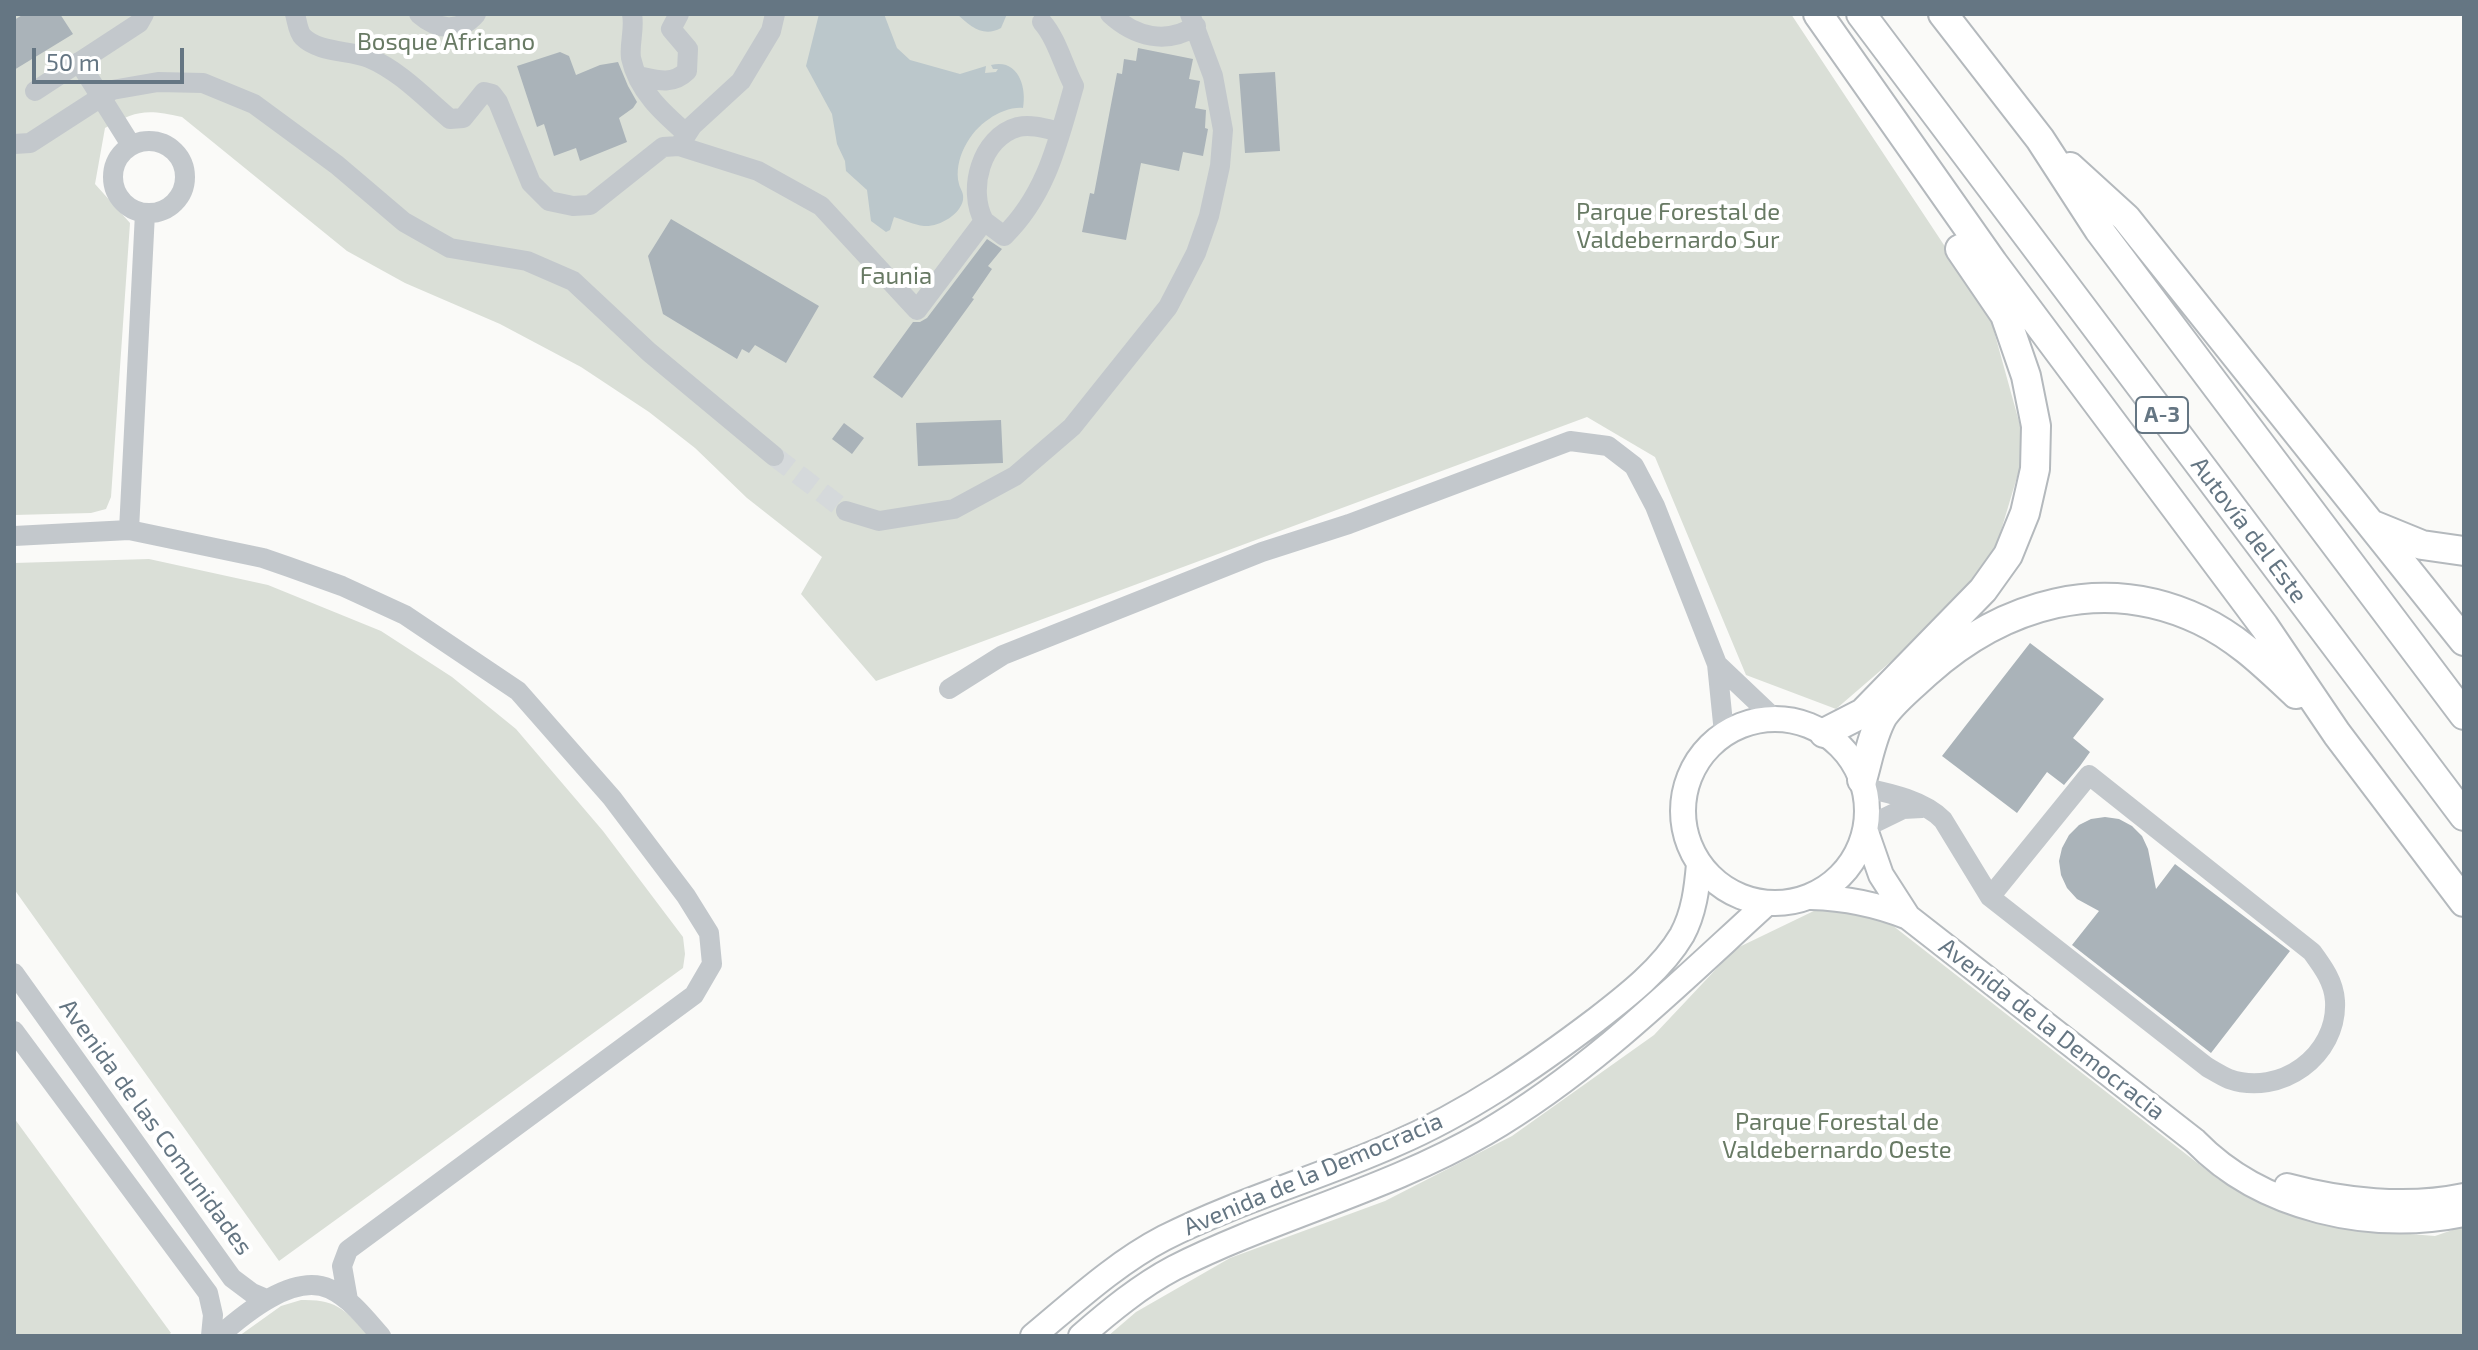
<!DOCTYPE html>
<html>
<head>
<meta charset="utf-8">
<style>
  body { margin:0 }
  #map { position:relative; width:2478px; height:1350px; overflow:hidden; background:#fafaf8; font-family:"Exo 2",sans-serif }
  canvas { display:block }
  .frame { position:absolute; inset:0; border:16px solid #657683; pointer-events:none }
  .scale { position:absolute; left:32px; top:48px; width:152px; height:36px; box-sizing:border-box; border:4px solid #657683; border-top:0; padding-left:10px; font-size:24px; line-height:28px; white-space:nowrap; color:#657683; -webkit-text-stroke:6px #fff; paint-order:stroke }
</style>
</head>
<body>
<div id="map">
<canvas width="2478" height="1350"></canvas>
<div class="frame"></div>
<div class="scale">50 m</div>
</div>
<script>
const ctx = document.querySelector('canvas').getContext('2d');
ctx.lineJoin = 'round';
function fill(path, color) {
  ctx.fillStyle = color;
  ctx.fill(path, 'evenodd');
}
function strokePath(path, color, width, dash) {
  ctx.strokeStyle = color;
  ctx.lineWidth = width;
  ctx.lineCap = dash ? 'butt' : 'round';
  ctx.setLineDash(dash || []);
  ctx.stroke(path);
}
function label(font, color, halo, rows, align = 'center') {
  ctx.font = font + ' "Exo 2",sans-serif';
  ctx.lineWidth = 8;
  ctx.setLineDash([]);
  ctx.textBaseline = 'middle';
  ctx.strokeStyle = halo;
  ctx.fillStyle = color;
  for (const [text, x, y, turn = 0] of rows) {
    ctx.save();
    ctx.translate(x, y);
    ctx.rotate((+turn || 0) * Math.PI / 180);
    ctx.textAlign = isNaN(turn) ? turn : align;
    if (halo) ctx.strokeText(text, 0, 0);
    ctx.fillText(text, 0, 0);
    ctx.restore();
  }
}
const green = new Path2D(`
  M 14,14 L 1791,14 L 1989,313 L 2026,447 L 1994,554 L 1924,633 L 1836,709 L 1746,675 L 1655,457 L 1587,417 L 876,681 L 801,594 L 822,557 L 747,498 L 695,448 L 649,412 L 581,367 L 500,324 L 405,283 L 347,251 L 182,117 C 147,109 136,110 105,128 L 95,184 L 130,223 L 111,497 L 106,509 L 91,513 L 14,515 Z
  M 149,559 L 268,585 L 381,631 L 452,677 L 516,729 L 603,831 L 683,937 L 685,954 L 683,968 L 279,1261 L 14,889 L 14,563 Z
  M 1820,908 L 1883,918 L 2218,1179 L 2307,1220 L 2373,1231 L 2435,1236 L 2464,1226 L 2464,1336 L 1108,1336 L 1136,1312 L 1230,1258 L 1385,1201 L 1512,1136 L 1654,1035 L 1735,949 Z
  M 14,1118 L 171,1333 L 167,1336 L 14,1336 Z
  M 301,1300 C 338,1299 346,1311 369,1336 L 239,1336 L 281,1306 Z`);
const water = new Path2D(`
  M 819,14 L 884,14 L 897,48 L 910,60 L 960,74 L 986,66 L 985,73 L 996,72 L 998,69 L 993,69 L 991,65 C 1018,58 1027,87 1023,108 C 1012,107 999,112 989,119 C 970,131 953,160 959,184 C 960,189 964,192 963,200 C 960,215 939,227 924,226 C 914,225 904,220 894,217 L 890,230 L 886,232 L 871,221 L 867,190 L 846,171 L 845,161 L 837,144 L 832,114 L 806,66 Z
  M 957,14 L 1007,14 L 1001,28 C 983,38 970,26 957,14 Z`);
const building = new Path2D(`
  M 24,14 L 60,14 L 73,34 L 14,70 L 14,20 Z
  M 1138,48 L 1193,59 L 1189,79 L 1200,81 L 1195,108 L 1206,110 L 1205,128 L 1208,129 L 1203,156 L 1183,152 L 1179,171 L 1141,163 L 1126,240 L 1082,232 L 1090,193 L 1094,194 L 1117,73 L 1122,74 L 1124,59 L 1136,61 Z
  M 560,52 L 569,56 L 576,75 L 600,65 L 618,62 L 628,86 L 637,102 L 633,108 L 619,118 L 627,142 L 580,161 L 576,148 L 554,156 L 544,124 L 537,127 L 517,66 Z
  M 1275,72 L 1280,151 L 1245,153 L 1239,74 Z
  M 671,219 L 819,306 L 786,363 L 755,345 L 749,353 L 742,349 L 737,359 L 663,314 L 648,256 Z
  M 987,239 L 1002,249 L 988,266 L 992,269 L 972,298 L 974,299 L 902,398 L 873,377 L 913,322 L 920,322 L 927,318 Z
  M 1001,420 L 1003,463 L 918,466 L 916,423 Z
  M 844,423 L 864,438 L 852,454 L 832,439 Z
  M 2030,643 L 2104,699 L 2073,738 L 2090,752 L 2080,766 L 2064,785 L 2047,772 L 2017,813 L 1942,756 Z
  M 2105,817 L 2119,819 L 2132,826 L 2142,836 L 2148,849 L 2156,889 L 2175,864 L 2290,951 L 2211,1053 L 2072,945 L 2099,911 L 2077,899 L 2067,888 L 2061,875 L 2059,861 L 2062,848 L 2069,835 L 2079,825 L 2091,819 Z`);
const minorTunnel = new Path2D(`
  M 774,456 L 846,511`);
const minor = new Path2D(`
  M 295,14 C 297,21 298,32 303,37 C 319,53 350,50 369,58 C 400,71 425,98 450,119 L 463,118 L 484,92 L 492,94 L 498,102 L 531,183 L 549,201 L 573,206 L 590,205 L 663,147 L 679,146 L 758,171 L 821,206 L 917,310 L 984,221 L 1004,236 C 1047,194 1058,141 1074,86 C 1063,65 1057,39 1042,22
  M 419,14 C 437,30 460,33 476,14
  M 632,14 C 635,29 629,44 631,58 C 638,91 663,113 687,134
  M 1110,14 C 1135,37 1166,45 1196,26
  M 79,62 L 131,145
  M 638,76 C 656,80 672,86 687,71 L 688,49 L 671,29 L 679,14
  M 35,91 L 139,23 L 144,14
  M113 177a36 36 0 1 1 72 0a36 36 0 1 1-72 0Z
  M 14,144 L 30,143 L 112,90 L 158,82 L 203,83 L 254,104 L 337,165 L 404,222 L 450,248 L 527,261 L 573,281 L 649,352 L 774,456
  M 679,146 L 692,126 L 741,81 L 771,31 L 775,14
  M 984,221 C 967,190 981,137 1018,127 C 1032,124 1047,129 1060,132
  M 846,511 L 879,521 L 954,509 L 1015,476 L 1072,427 L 1168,307 L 1196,253 L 1209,216 L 1220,166 L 1223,130 L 1213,76 L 1190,14
  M 129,530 L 145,213
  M 14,536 L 129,530 L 263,558 L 289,567 L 342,586 L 405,615 L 518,691 L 612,798 L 686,896 L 709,933 L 712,964 L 694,995 L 348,1250 L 342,1266 L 348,1300
  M 1717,664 L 1775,719
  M 949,689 L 1003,655 L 1262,552 L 1349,524 L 1570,441 L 1608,446 L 1634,466 L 1655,506 L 1717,664 L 1724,733
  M 1865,788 C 1890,793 1925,801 1943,820 L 1990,897 L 2207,1067 C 2214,1071 2222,1076 2229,1079 C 2280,1097 2338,1056 2335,1001 C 2334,982 2323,967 2312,952 L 2089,775 L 1990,897
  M 1866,827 L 1903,809 L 1922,808
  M 14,973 L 232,1278 L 252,1293 L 266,1299
  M 14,1031 L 208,1293 L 213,1315 L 211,1336
  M 219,1336 C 244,1314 294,1272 330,1289 C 351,1299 366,1319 381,1336`);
const major = new Path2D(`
  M1683 811a92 92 0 1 1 184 0a92 92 0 1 1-184 0Z
  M 1866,832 L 1881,875 L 1908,917
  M 1811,897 C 1846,898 1876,904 1908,917 L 2195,1141 C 2262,1210 2371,1233 2464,1214
  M 2287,1186 C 2343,1201 2407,1208 2464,1196
  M 1033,1336 C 1074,1302 1116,1263 1164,1238 C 1239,1200 1319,1178 1395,1144 C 1467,1113 1534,1067 1596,1020 C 1627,996 1662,969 1682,935 C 1694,913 1697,888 1699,864
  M 1081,1336 C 1110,1311 1140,1286 1174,1268 C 1275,1217 1387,1190 1485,1133 C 1591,1071 1677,985 1767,903`);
const highway = new Path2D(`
  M 1818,14 L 1993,263 L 2264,626 L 2337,734 L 2464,902
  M 1861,14 L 2464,816
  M 1943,14 L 2040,139 L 2099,230 L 2464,715
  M 2070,167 L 2126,218 L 2464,641
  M 2373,525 L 2422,545 L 2464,551
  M 1824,733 L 1863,713 L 1983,590 L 2008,555 L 2025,513 L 2035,469 L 2036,426 L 2026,376 L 2005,315 L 1960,249
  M 1862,780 C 1868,760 1872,735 1883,716 C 1894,700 1912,686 1926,673 C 2003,604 2103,574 2200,620 C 2238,638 2266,666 2296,694`);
const shields = [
  [2162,415,52]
];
const shieldNames = [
  ["A-3",2162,415]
];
const parkNames = [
  ["Bosque Africano",446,42],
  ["Parque Forestal de",1678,212],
  ["Valdebernardo Sur",1678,240],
  ["Faunia",896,276],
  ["Parque Forestal de",1837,1122],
  ["Valdebernardo Oeste",1837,1150]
];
const streetNames = [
  ["Autovía del Este",2249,530,53],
  ["Avenida de la Democracia",2052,1029,38],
  ["Avenida de las Comunidades",156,1127,54],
  ["Avenida de la Democracia",1313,1174,-23]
];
fill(green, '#dadfd7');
fill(water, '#bbc7cb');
fill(building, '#aab3b9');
strokePath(minorTunnel, '#d5d9db', 20, [20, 10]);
strokePath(major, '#b5babe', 28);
strokePath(highway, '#b4b9bd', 32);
strokePath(minor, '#c3c8cc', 20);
strokePath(major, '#fff', 24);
strokePath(highway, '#fff', 28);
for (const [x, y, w] of shields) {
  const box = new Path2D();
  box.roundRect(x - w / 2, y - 18, w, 36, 6);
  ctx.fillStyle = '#fff';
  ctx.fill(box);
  strokePath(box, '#657683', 2);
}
label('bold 22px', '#657683', null, shieldNames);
label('24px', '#687a64', '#fff', parkNames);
label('24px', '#657683', '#fff', streetNames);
</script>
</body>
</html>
